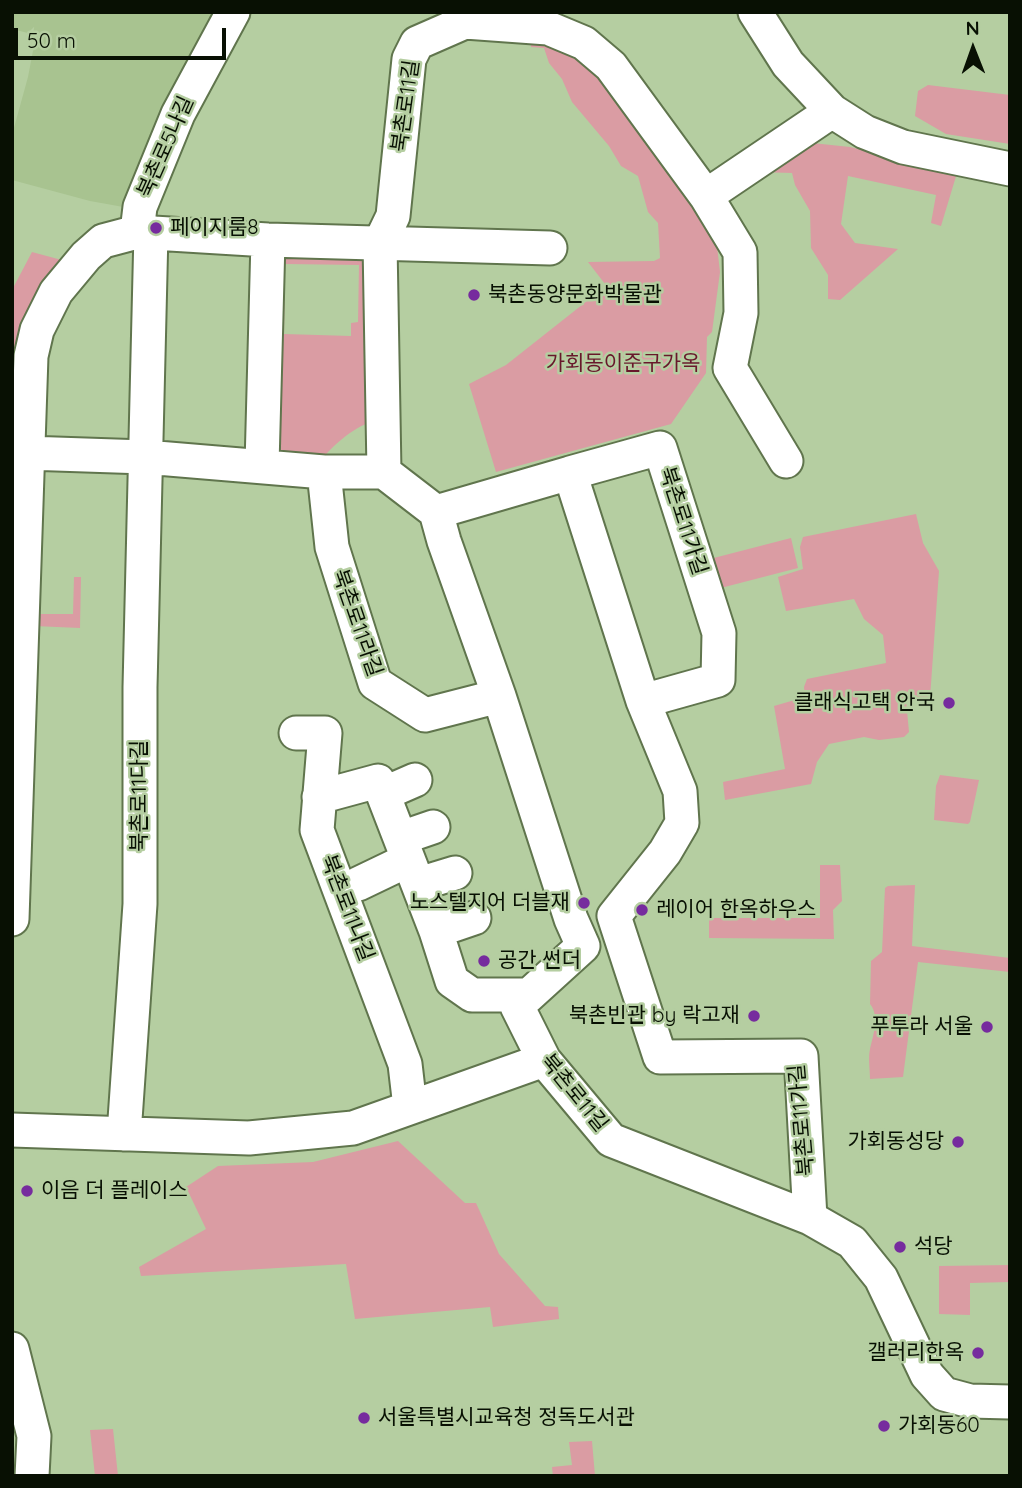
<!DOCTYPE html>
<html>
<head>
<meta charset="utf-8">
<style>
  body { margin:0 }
  #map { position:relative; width:1022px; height:1488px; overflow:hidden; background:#b5cea1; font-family:Quicksand,sans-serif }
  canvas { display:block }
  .frame { position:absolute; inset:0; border:14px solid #081003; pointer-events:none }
  .north { position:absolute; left:938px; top:14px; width:70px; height:70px; -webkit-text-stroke:5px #b5cea1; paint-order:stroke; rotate:359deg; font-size:19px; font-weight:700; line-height:28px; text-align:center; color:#081003 }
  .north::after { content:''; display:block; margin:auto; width:24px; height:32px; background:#081003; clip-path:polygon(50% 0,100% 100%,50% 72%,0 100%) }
  .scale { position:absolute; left:14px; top:28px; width:212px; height:32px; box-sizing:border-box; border:4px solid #081003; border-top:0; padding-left:9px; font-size:21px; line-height:24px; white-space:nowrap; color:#081003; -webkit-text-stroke:5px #b5cea1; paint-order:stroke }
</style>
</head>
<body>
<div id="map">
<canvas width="1022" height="1488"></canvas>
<div class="frame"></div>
<div class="north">N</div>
<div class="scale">50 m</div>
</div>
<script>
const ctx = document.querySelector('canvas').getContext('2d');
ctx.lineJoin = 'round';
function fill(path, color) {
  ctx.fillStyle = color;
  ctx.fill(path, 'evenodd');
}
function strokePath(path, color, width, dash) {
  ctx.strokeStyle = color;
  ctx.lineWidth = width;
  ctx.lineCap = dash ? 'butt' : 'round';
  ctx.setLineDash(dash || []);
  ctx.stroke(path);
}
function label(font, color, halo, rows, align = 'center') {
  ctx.font = font + ' Quicksand,"Noto Sans KR",sans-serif';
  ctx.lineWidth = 5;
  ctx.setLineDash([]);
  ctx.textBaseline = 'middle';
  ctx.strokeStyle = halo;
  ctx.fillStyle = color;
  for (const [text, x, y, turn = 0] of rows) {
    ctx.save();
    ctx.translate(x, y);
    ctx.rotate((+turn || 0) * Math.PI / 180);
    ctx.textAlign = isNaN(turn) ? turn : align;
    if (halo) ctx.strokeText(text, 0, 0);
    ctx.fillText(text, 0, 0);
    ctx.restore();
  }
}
const built = new Path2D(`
  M 12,12 L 246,12 L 129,208 L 90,201 L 12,180 L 12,135 L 28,77 L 36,35 L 12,29 Z`);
const green = new Path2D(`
  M 535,40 L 591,64 L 677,184 L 717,246 L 720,272 L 712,332 L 707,337 L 706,373 L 671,424 L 496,472 L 469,384 L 506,365 L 587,301 L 612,293 L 588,262 L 654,261 L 660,258 L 658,223 L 648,212 L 638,176 L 621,166 L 609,146 L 572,102 L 562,79 L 549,63 L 544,48 L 531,47 L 531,43 Z
  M 928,85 L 1010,95 L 1010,144 L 946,134 L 915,116 L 918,91 Z
  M 812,143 L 850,147 L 957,173 L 941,226 L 931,223 L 936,195 L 848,176 L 841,224 L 855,243 L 898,249 L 840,300 L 828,299 L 828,275 L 811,248 L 810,211 L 795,185 L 792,173 L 759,172 Z
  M 278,249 L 349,250 L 373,267 L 374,421 C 351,428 331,447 317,465 L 269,452 ZM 285,264 L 359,265 L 358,322 L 351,323 L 351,336 L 284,334 Z
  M 32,252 L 69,262 L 12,469 L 12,290 Z
  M 916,514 L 923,543 L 939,571 L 930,698 L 906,700 L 909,732 L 904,737 L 879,740 L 864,737 L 829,744 L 817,762 L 811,784 L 725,800 L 723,782 L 785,769 L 774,706 L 805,697 L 804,687 L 807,679 L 886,663 L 883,635 L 864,619 L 854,599 L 786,611 L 778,577 L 803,569 L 800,547 L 803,537 Z
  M 791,538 L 798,568 L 713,590 L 706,560 Z
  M 74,577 L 81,577 L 80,628 L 34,626 L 35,614 L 73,614 Z
  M 940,775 L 979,780 L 970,822 L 968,824 L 934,820 L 936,786 Z
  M 820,865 L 840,865 L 842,901 L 833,910 L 834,939 L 709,938 L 709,918 L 820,918 Z
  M 915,885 L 912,946 L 1010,958 L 1010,972 L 918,962 L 903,1077 L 870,1079 C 870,1069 868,1058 870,1049 C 873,1036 880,1016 870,1004 L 871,961 L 882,952 L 885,888 L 888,886 Z
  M 398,1141 L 465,1203 L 476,1203 L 499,1254 L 545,1306 L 558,1307 L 559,1319 L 493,1327 L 490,1307 L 355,1319 L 346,1264 L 141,1276 L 139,1267 L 206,1229 L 186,1187 L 218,1166 L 313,1162 Z
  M 1010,1265 L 1010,1282 L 970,1283 L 970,1315 L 939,1314 L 939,1266 Z
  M 113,1429 L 118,1476 L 95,1476 L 90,1430 Z
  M 592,1441 L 595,1476 L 553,1476 L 552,1467 L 572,1465 L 569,1442 Z`);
const minor = new Path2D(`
  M 755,12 L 788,64 L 832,111
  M 706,196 L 740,252 L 741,313 L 730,368 L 786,461
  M 137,232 L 268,240 L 550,248
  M 26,453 L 145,457 L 324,472 L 384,472 L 436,512 L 570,473
  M 262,465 L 268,240
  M 324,472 L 332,547 L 375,683 L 425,715 L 499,696
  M 384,472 L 380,243 L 393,216 L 409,59 L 417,43 L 465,22 L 548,28 L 584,43 L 611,66 L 706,196 L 832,111 L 865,132 L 903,147 L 1010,169
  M 436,512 L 444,541 L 499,696 L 571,919 L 583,946 L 517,1006 L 544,1060 L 611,1140 L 810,1218 L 852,1242 L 881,1278 L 927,1375 L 944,1394 L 970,1401 L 1010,1402
  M 643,701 L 718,680 L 719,633 L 660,448 L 570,473 L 643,701 L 680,791 L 682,823 L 665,852 L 614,916 L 660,1057 L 801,1056 L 810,1218
  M 296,733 L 325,733 L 317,830 L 405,1064 L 410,1107
  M 383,794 L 415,780
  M 319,797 L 378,781 L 436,931 L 452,981 L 472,995 L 529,995
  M 401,838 L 433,827
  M 358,884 L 408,860
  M 419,884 L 455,873
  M 12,919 L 31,356 L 37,330 L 56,292 L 86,256 L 103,241 L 137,232 L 140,207 L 178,114 L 233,12
  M 436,931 L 474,918
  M 12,1130 L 249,1138 L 353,1128 L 544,1060
  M 124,1134 L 140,904 L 140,687 L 151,232
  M 12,1349 L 34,1436 L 32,1476`);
const markers = [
  [156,228,7,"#762b9e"],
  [474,295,7,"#762b9e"],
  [949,703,7,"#762b9e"],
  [584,903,7,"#762b9e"],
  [642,910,7,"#762b9e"],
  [484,961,7,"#762b9e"],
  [754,1016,7,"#762b9e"],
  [987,1027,7,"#762b9e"],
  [958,1142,7,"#762b9e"],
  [27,1191,7,"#762b9e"],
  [900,1247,7,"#762b9e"],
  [978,1353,7,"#762b9e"],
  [364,1418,7,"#762b9e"],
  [884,1426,7,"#762b9e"]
];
const streetNames = [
  ["북촌로11길",406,106,-82],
  ["북촌로5나길",166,147,-66],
  ["북촌로11가길",683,521,72],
  ["북촌로11라길",357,623,71],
  ["북촌로11다길",140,796,-90],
  ["북촌로11나길",347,908,69],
  ["북촌로11길",574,1093,51],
  ["북촌로11가길",802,1120,-95]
];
const poiNames = [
  ["페이지룸8",170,228],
  ["북촌동양문화박물관",488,295],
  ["클래식고택 안국",935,703,"right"],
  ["노스텔지어 더블재",570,903,"right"],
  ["레이어 한옥하우스",656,910],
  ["공간 썬더",498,961],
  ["북촌빈관 by 락고재",740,1016,"right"],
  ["푸투라 서울",973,1027,"right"],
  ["가회동성당",944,1142,"right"],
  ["이음 더 플레이스",41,1191],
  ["석당",914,1247],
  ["갤러리한옥",964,1353,"right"],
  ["서울특별시교육청 정독도서관",378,1418],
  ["가회동60",898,1426]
];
const parkNames = [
  ["가회동이준구가옥",623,364]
];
fill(built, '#a8c390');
fill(green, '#da9ca3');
strokePath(minor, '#60754d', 37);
strokePath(minor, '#fff', 33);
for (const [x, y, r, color] of markers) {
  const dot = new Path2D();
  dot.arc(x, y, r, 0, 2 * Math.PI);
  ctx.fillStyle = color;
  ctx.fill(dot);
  strokePath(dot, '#b5cea1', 2.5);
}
label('21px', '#081003', '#b5cea1', streetNames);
label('21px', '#081003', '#b5cea1', poiNames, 'left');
label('21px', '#68182b', '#b5cea1', parkNames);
</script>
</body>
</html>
